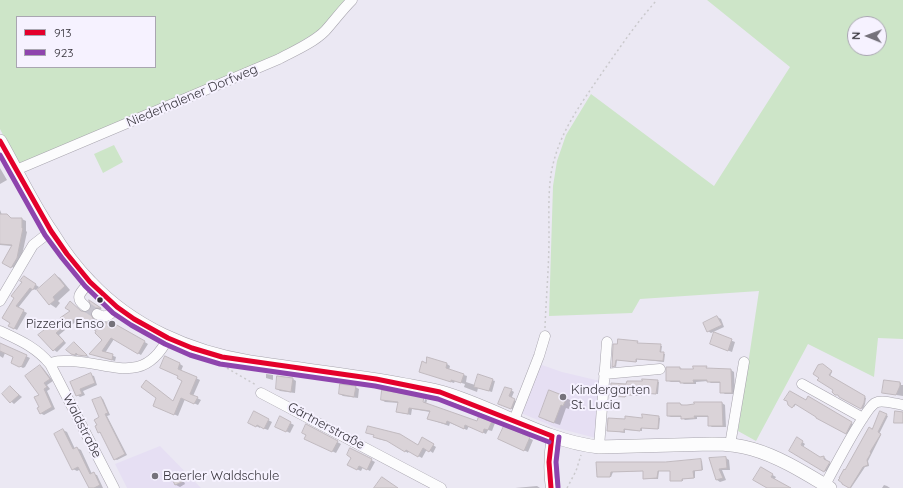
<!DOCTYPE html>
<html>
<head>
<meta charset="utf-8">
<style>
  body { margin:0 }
  #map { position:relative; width:903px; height:488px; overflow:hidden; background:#ebe8f3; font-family:Quicksand,sans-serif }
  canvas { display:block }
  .legend { position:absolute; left:16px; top:16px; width:140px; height:52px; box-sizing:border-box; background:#f6f2ff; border:1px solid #a9a6b1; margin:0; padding:5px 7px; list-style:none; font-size:12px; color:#36333b }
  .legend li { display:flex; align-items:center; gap:8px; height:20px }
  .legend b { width:20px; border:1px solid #a9a6b1 }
  .north { position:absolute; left:847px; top:16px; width:40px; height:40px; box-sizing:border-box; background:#f6f2ff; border:1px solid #a9a6b1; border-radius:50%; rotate:271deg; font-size:11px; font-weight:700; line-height:16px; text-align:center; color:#36333b }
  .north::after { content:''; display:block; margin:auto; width:14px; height:18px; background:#75727b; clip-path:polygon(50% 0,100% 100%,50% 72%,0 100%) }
</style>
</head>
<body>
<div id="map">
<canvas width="903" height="488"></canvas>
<ul class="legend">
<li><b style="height:5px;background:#e4002b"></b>913</li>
<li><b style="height:5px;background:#8e44ad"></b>923</li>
</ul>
<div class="north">N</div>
</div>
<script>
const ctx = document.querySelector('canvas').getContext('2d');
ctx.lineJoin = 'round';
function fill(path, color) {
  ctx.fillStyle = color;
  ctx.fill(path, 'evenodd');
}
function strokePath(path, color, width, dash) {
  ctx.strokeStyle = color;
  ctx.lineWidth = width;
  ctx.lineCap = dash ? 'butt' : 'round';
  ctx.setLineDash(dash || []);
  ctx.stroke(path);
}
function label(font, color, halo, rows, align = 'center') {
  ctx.font = font + ' Quicksand,sans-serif';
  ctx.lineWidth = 4;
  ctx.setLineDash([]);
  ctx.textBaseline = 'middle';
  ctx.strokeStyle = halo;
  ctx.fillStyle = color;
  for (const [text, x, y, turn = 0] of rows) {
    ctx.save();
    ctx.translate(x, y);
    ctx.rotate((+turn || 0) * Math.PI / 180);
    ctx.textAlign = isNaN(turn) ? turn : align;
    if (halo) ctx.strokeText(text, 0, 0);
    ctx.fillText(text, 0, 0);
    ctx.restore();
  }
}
const built = new Path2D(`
  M 539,364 L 562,372 L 600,381 L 596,438 L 557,428 L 521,413 Z
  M 160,446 L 201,488 L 127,488 L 115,464 Z`);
const green = new Path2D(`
  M 0,0 L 348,0 L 320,30 L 278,55 L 80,140 L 18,164 L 0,129 ZM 17,17 L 155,17 L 155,67 L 17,67 Z
  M 707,0 L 903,0 L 903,339 L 878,338 L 874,377 L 808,344 L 756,441 L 738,431 L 759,291 L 640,299 L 632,313 L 549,316 L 553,186 L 557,161 L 566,135 L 591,94 L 714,186 L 790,67 ZM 855,24 L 879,24 L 879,48 L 855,48 Z
  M 114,145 L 123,162 L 103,173 L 94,154 Z`);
const shadow = new Path2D(`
  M 0,168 L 7,180 L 0,184 Z
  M 0,210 L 2,215 L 7,215 L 13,219 L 22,219 L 26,221 L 26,231 L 27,232 L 21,260 L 16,269 L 4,263 L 12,246 L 0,245 Z
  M 55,275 L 60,278 L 70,290 L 58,301 L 60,303 L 56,308 L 50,304 L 38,290 Z
  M 24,277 L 39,287 L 36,290 L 33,289 L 18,308 L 27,313 L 17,330 L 10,326 L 11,323 L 4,318 L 23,282 Z
  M 91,302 L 102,309 L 95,312 L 94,317 L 97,322 L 108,324 L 112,322 L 148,344 L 141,355 L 114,339 L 105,353 L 116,357 L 115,361 L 90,354 L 104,340 L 97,331 L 80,319 L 70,326 L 62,318 L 82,312 L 87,313 L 92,308 Z
  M 717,317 L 721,319 L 724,327 L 711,333 L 708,331 Z
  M 54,324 L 65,330 L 59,335 L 66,343 L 57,352 L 54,350 Z
  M 714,334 L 735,342 L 732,352 L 711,344 Z
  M 637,342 L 638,344 L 662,346 L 661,353 L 665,354 L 664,362 L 637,359 L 637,362 L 617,360 L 616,367 L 613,366 L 614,345 Z
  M 0,344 L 30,358 L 25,367 L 23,368 L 12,362 L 14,357 L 5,353 L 3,358 L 0,356 Z
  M 77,345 L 89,357 L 79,355 L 75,356 L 71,354 Z
  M 428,358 L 447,364 L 450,366 L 449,370 L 467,376 L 466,382 L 475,385 L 492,380 L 495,381 L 492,392 L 478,388 L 477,392 L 464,387 L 465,384 L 455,381 L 454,383 L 424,373 L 420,372 L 426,364 Z
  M 180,364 L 183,366 L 181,371 L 200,380 L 193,396 L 201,400 L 198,405 L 185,399 L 178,416 L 158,407 L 174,402 L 183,381 L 179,376 L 165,370 Z
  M 822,365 L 832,372 L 830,376 L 866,398 L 865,404 L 863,409 L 833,392 L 835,390 Z
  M 40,366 L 43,368 L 53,381 L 47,385 L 50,389 L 47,391 L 55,409 L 44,415 L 40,413 Z
  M 706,367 L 709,369 L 731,370 L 734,372 L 735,394 L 725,394 L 722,392 L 721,383 L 711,383 L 708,381 L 696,382 L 696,384 L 684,384 L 681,382 L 671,382 L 667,380 L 679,368 L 686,370 Z
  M 266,374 L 273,375 L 273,380 L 266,378 Z
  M 90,375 L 94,376 L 97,385 L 83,391 L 85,395 L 80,397 L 77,395 L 72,383 Z
  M 293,379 L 296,381 L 295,393 L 280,391 L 277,389 Z
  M 657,381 L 659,382 L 658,394 L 642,393 L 642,396 L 627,395 L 626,397 L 612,396 L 627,385 Z
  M 884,381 L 901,383 L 901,385 L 903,385 L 903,396 L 883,393 Z
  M 10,387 L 22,397 L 14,404 L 3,394 Z
  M 355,387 L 359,389 L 358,398 L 343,396 L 340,394 Z
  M 511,390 L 514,392 L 511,399 L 518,402 L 514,410 L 503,405 Z
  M 383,391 L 423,407 L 425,399 L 427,400 L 426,404 L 478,422 L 491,421 L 495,423 L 492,431 L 488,430 L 486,434 L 469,426 L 467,430 L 450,423 L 449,426 L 432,420 L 430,412 L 412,409 L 411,415 L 401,413 L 397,411 L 399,403 L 385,402 L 382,400 Z
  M 101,398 L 103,399 L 110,415 L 107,416 L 127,455 L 117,460 L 115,459 L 102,434 L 99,432 L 95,420 L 101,418 Z
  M 566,398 L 572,401 L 569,409 L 566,408 L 560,425 L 545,420 Z
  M 808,398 L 853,424 L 847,434 L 817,418 L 818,417 L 796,404 L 794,407 L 789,404 L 806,401 Z
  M 695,403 L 722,403 L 725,405 L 726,427 L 712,427 L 709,425 L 709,417 L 697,417 L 697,419 L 685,420 L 682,417 L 671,417 L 668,416 L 680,404 L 683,405 L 695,405 Z
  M 886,415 L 888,416 L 879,434 L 881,435 L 868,461 L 869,466 L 865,467 L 851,488 L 840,480 L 873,430 Z
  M 658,417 L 660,418 L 659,429 L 642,428 L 642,431 L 625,430 L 625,433 L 608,430 L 626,420 Z
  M 281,418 L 294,425 L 290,433 L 276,426 Z
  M 268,420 L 272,422 L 268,430 L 260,427 L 260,428 L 249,422 Z
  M 307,426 L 341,444 L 336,453 L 309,440 Z
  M 63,430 L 67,432 L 75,449 L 77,448 L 81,450 L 92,474 L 97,475 L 103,488 L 90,488 L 81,469 L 77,471 L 73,469 Z
  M 367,433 L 418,446 L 422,438 L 436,447 L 433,453 L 427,449 L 422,458 L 409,451 L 408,453 L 391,442 L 378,439 L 374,437 L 375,435 Z
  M 529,438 L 533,440 L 528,452 L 503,441 Z
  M 797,438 L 805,444 L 803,447 L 820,458 L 824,457 L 826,459 L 827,462 L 832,465 L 827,472 L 790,450 Z
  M 351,449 L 375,462 L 370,471 L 363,467 L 361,471 L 352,467 Z
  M 726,458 L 729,460 L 730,470 L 722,470 L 726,480 L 720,482 L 717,480 L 710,459 Z
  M 700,460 L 702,461 L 703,470 L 695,471 L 695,478 L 683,479 L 683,481 L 672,481 L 671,471 L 659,471 L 658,479 L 645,479 L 644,478 L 644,471 L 613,472 L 611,477 L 598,476 L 597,463 L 666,463 Z
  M 761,468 L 776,477 L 774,480 L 789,488 L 769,488 Z
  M 177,473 L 181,475 L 185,484 L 180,487 L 176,485 L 172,476 Z
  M 884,485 L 887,486 L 890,488 L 882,488 Z
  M 537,486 L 540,488 L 515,488 Z`);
const building = new Path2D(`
  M 0,214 L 7,214 L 11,218 L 22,218 L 22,228 L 23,228 L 17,258 L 11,268 L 2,263 L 12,245 L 0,244 Z
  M 55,274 L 65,286 L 53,297 L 55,300 L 49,305 L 37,290 Z
  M 24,276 L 36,284 L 33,290 L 30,288 L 16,306 L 24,310 L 14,329 L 8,326 L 10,323 L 2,318 L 14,298 L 11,296 L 22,282 L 20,281 Z
  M 89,300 L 101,308 L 96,308 L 91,311 L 91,315 L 94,320 L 99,322 L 108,323 L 112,321 L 115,324 L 145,341 L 138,354 L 111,338 L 102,351 L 113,354 L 112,360 L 89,354 L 102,340 L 95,333 L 96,331 L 76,318 L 66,325 L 60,318 L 70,311 L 65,308 L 70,301 L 81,311 L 87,312 L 91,308 Z
  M 717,316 L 722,325 L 707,332 L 703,323 Z
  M 54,323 L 62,328 L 56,333 L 64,341 L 53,351 L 38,335 Z
  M 714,332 L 732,339 L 728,351 L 710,344 Z
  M 618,339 L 638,341 L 637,343 L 661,344 L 660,352 L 664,352 L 663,361 L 636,359 L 636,362 L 616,360 L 615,366 L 612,367 L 613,344 L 617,344 Z
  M 74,342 L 87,355 L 85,356 L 78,355 L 76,353 L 75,355 L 71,354 L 66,350 Z
  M 0,343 L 27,355 L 22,366 L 19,367 L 11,363 L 13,357 L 0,351 Z
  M 165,356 L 180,363 L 178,369 L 197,377 L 190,394 L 198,397 L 194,404 L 181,398 L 174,415 L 153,406 L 156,398 L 141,387 L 146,380 L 173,401 L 182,381 L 177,378 L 178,376 L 160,368 Z
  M 427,357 L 447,363 L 446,368 L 464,374 L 461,383 L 451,380 L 451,382 L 419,372 L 422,361 L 426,363 Z
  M 823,364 L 832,371 L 829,375 L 865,396 L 864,403 L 861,409 L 839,397 L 838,395 L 835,395 L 832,392 L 833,390 L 817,380 L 819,378 L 813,374 L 818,365 Z
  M 40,365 L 50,379 L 44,383 L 47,387 L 44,389 L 52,407 L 40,414 L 37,408 L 39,407 L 34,397 L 39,395 L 25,376 Z
  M 693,366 L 707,366 L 706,368 L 731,369 L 732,393 L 720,393 L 720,382 L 707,382 L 707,380 L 693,380 L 694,383 L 680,383 L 680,381 L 666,381 L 666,367 L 680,367 L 680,369 L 693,369 Z
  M 91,373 L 95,383 L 80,389 L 82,394 L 76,396 L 70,382 Z
  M 478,374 L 493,379 L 489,391 L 474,387 Z
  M 277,376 L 293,378 L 291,392 L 276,389 Z
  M 642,379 L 658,380 L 656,394 L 641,393 L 641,395 L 625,395 L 625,397 L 610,396 L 611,383 L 626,384 L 627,381 L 642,381 Z
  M 884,380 L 900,382 L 900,386 L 896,395 L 882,393 Z
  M 340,384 L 356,386 L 354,397 L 339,394 Z
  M 10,386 L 19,395 L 10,403 L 2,394 Z
  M 505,387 L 512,389 L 509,396 L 515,399 L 511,409 L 498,404 Z
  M 382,390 L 424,397 L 423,402 L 477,421 L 479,415 L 492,421 L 488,430 L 484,429 L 483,433 L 465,425 L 464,429 L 447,421 L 446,424 L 427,419 L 430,411 L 409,408 L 408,414 L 396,412 L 398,402 L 381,400 Z
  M 549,390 L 567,397 L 563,406 L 561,405 L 554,423 L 539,417 Z
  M 790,391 L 806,400 L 808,396 L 852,422 L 846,434 L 816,418 L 816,417 L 795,404 L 792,408 L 788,405 L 787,401 L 784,400 Z
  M 101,397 L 108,413 L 105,414 L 125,454 L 114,460 L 100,432 L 98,433 L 95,426 L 97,425 L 94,420 L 99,417 L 92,400 Z
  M 694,402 L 722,402 L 723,426 L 708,426 L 708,416 L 694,416 L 695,418 L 681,419 L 681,416 L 667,416 L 667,403 L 680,403 L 681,405 L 687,405 L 694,404 Z
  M 254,411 L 269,419 L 264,429 L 257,425 L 256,427 L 248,423 Z
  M 880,411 L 887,414 L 878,432 L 881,434 L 870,452 L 871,453 L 867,460 L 868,465 L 863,467 L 850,488 L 849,488 L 842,484 L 842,483 L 838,480 L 840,478 L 839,478 L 844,469 L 845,470 L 869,427 L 872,429 Z
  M 895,411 L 903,412 L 903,423 L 894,423 Z
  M 642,414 L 659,416 L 658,429 L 641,428 L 640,431 L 624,429 L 624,432 L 607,431 L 608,418 L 625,419 L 625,416 L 642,418 Z
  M 280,416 L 291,422 L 286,432 L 275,427 Z
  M 306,424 L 338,441 L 332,452 L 304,439 L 306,435 L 302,433 Z
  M 368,426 L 400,434 L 418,445 L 422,437 L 434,444 L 429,452 L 423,448 L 418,457 L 406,450 L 405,452 L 387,441 L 373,437 L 374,435 L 366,433 Z
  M 504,426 L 530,437 L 524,451 L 498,439 Z
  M 63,429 L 73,449 L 77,447 L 90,474 L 94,472 L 100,485 L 94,488 L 89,488 L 78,467 L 72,470 L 54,434 Z
  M 797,437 L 803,441 L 801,445 L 820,457 L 824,456 L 824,459 L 830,462 L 824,472 L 789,451 Z
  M 350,448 L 372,459 L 367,470 L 359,466 L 357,470 L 347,465 L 351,458 L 347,455 Z
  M 726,457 L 727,468 L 719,469 L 723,478 L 716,480 L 709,458 Z
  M 701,459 L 702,470 L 693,471 L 694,478 L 682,479 L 682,481 L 670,481 L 670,471 L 658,471 L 657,478 L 643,479 L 643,471 L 611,472 L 610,477 L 597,477 L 596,462 L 665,462 Z
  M 761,467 L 773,474 L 771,477 L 791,488 L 767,488 L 753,480 Z
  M 177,472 L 182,482 L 175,485 L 170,475 Z
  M 382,477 L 398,488 L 374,488 Z`);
const minorTunnel = new Path2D(`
  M 85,306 L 97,314`);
const path = new Path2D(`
  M 545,328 C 546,298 549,268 549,237 C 549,217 548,195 551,174 C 558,133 581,104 604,70 C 621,46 637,22 657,0
  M 227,368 L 256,385
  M 567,488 L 576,471 L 581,455`);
const minor = new Path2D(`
  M 16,170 L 279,59 C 294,51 313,43 325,31 C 334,21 342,10 352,0
  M 0,301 L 33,245 L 51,231
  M 85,306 C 73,297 82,291 90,282
  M 97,314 C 106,320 112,313 117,307
  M 0,331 C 19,340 36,347 50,364 L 114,488
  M 50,364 C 56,360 63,361 71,361 C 112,363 144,386 168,338
  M 604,374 L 660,369
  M 802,384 L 863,418
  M 261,393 L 441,488
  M 514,420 L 539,356 L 545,336
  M 730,445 L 744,362
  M 599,447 L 607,342
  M 825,485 C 833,470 864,410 875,403 C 882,399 896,404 903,405
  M 551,488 C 548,470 549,454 552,436`);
const major = new Path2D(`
  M 0,141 C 17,171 32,203 51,231 C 62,249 75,267 90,282 C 132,327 190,352 250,362 C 302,370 354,375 406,385 C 417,387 429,389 441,392 C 495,407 543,441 599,447 L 712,444 C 726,444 739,445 752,449 C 780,457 805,473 830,488`);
const bus1 = new Path2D(`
  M 0,141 L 51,231 L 67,254 L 90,282 L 117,307 L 134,319 L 168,338 L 192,348 L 222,357 L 376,379 L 440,392 L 552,436
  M 551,488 L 549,462 L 552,436`);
const bus2 = new Path2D(`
  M 0,155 L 45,235 L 62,258 L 85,286 L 113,313 L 131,325 L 165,344 L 190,355 L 220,364 L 375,386 L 438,399 L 549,442
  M 558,487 L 556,462 L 559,437`);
const markers = [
  [100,300,3.5,"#36333b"],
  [112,324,4,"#75727b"],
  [563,397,4,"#75727b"],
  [155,476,4,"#75727b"]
];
const streetNames = [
  ["Niederhalener Dorfweg",192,96,-23],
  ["Waldstraße",82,426,63],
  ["Gärtnerstraße",326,426,28]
];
const poiNames = [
  ["Pizzeria Enso",104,324,"right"],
  ["Kindergarten",571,390],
  ["St. Lucia",571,405],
  ["Baerler Waldschule",163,476]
];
fill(built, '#e6dff3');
fill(green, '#cde5c8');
fill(shadow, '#0003');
fill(building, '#dad3d8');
strokePath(building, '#c1babf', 1);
strokePath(minorTunnel, '#c7c4ce', 10, [10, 5]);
strokePath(minor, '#a7a4ad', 11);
strokePath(major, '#a7a4ad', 14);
strokePath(path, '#cac9cc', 1.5, [2, 3]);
strokePath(minor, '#fcfcfd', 10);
strokePath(major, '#fcfcfd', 13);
strokePath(bus1, '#e4002b', 5);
strokePath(bus2, '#8e44ad', 5);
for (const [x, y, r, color] of markers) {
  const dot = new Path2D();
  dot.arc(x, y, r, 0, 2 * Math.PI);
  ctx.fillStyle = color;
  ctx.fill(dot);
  strokePath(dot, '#f6f2ff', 1.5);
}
label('13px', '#36333b', '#f6f2ff', streetNames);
label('13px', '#36333b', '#f6f2ff', poiNames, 'left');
</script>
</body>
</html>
